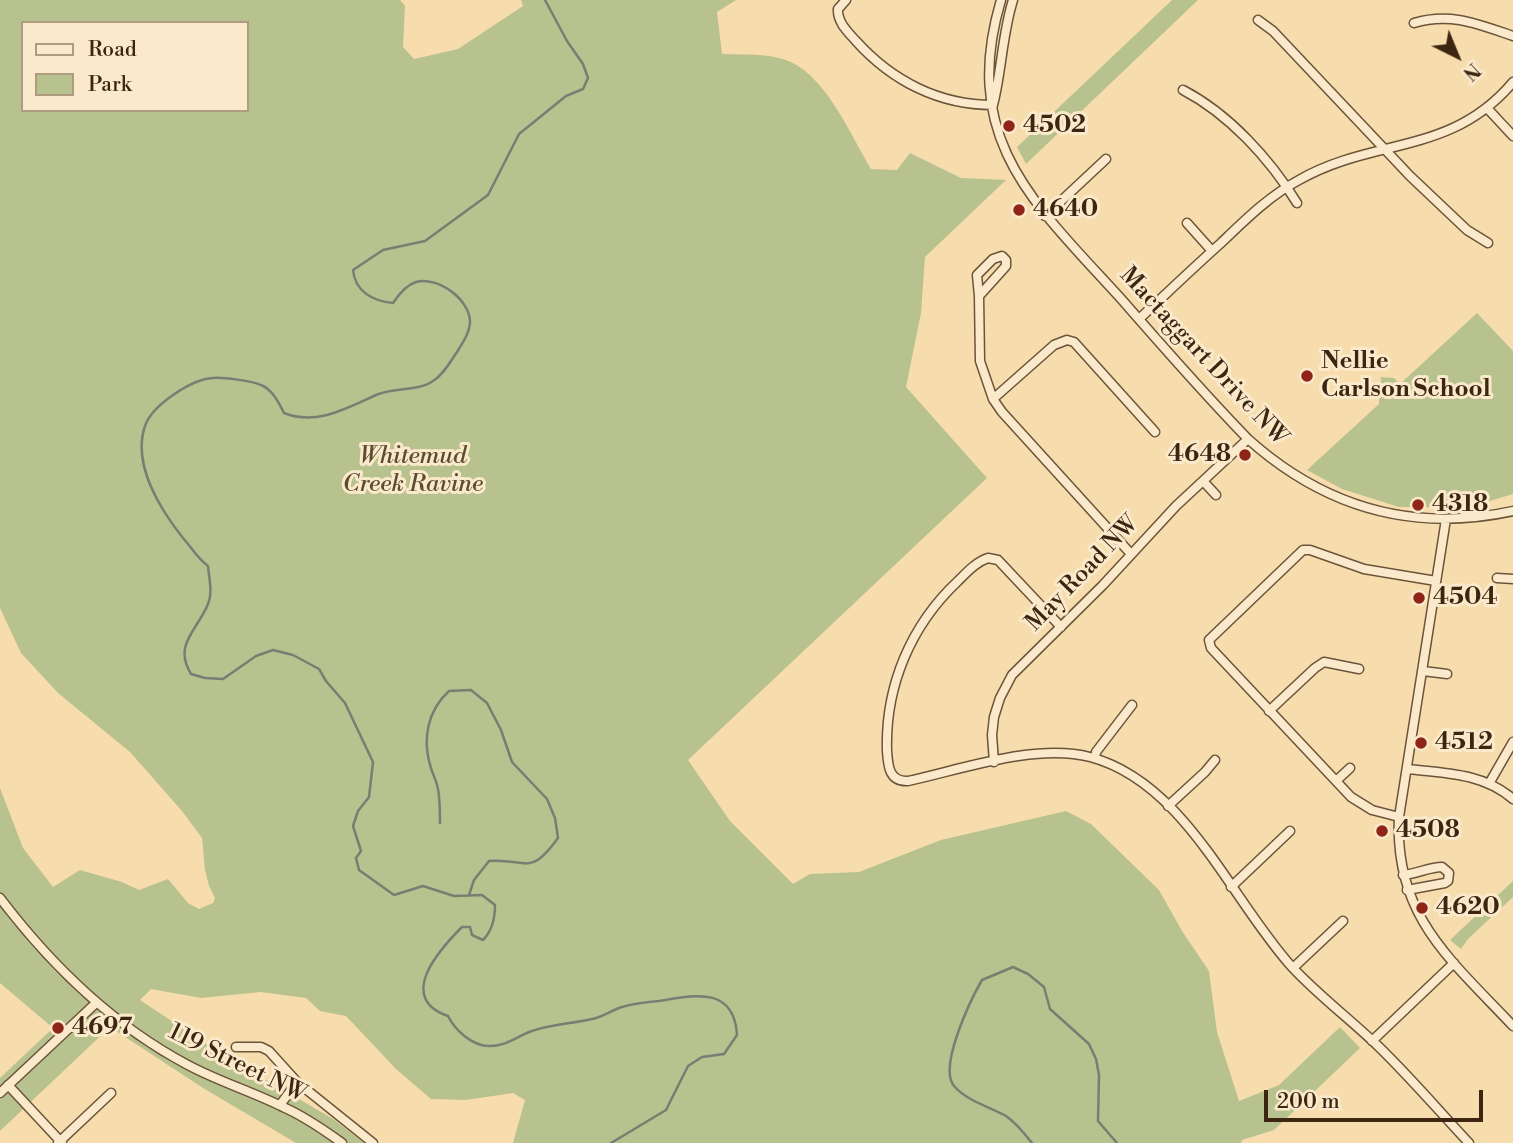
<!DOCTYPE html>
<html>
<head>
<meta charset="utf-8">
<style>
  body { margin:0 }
  #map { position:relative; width:1513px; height:1143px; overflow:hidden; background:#f7ddad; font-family:"Libre Bodoni",serif }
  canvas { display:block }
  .legend { position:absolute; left:21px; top:21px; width:228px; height:91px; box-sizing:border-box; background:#fae9ca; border:2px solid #ae9b80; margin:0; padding:9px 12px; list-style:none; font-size:21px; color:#3c2612 }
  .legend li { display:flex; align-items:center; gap:14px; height:35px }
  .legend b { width:35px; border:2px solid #ae9b80 }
  .north { position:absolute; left:1422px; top:21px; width:70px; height:70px; -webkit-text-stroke:5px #fae9ca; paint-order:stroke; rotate:137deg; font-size:19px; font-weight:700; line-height:28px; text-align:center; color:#3c2612 }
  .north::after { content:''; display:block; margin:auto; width:24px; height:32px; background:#3c2612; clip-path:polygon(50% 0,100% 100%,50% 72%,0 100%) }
  .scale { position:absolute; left:1264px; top:1090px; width:219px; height:32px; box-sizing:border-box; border:4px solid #3c2612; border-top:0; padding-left:9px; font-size:21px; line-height:24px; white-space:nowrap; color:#3c2612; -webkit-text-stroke:5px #fae9ca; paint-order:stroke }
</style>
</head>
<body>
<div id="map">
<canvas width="1513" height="1143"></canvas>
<ul class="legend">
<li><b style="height:9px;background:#fae9ca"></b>Road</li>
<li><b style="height:19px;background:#b8c28e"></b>Park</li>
</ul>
<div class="north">N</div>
<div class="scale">200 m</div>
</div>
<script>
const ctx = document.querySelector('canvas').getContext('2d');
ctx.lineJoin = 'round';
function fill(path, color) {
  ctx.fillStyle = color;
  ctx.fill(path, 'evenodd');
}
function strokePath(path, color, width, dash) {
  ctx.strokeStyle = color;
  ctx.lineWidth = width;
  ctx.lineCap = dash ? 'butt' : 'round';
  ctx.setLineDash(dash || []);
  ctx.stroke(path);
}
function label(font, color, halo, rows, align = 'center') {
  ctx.font = font + ' "Libre Bodoni",serif';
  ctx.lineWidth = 6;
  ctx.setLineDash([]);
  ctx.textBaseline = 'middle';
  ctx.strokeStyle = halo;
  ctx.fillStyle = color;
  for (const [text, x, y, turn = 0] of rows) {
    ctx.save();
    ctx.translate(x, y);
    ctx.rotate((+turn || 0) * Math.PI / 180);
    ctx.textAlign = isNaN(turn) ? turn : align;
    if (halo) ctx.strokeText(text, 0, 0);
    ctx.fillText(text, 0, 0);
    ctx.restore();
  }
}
const green = new Path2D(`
  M 0,0 L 400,0 L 405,6 L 403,47 L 414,59 L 458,49 L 523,6 L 521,0 L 736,0 L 717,12 L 722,54 C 744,55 771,53 791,62 C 828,80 850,134 871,169 L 897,170 L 910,153 L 961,178 L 1006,180 L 925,257 L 921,313 L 906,387 L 987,478 L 688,760 L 730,821 L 793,884 L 810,874 L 859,872 L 941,840 L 1066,811 L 1091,824 L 1159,890 L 1182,931 L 1209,971 L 1217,1032 L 1239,1101 L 1279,1085 L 1340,1027 L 1360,1048 L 1274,1130 L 1242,1140 L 1241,1143 L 513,1143 L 525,1100 L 513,1093 L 466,1100 L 431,1099 L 396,1069 L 346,1016 L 320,1011 L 306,998 L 261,992 L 201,998 L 151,989 L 140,1000 L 214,1049 L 333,1119 L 364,1143 L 296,1143 L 203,1088 L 110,1027 L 0,1131 L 0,1078 L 53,1028 L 0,983 L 0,788 L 23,848 L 53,887 L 80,870 L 122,882 L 139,890 L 168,879 L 188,903 L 199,909 L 213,903 L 215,898 L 209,886 L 205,870 L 202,838 L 182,811 L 130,752 L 58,693 L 21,653 L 0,608 ZM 23,23 L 247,23 L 247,110 L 23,110 Z
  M 1172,0 L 1198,0 L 1026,164 L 1017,147 Z
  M 1477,313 L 1513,351 L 1513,494 L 1470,507 L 1399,507 L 1342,489 L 1307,470 L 1379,404 L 1381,377 L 1394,378 L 1400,384 Z
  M 1513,881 L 1513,897 L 1468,939 L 1461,949 L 1450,940 Z`);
const stream = new Path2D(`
  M 545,0 L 567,41 L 583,64 L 588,78 L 583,89 L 566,96 L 519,134 L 488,195 L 425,241 L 383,250 L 353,270 C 355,291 372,301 393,303 C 399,294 406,285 416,282 C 438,276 471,300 470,323 C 469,334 463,342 457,352 C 450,362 444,374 433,381 C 417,392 393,387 376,395 C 347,408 316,426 284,413 C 279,403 272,389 261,385 C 253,381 222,377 213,378 C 192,379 152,405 145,426 C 132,464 160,509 183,538 C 192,548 197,558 208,566 C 209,579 213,592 208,604 C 197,631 173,644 191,674 L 205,678 L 223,679 L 256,656 L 273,650 L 293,655 L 319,669 L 326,681 L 345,703 L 373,762 L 369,797 L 358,811 L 353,826 L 361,851 L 356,858 L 359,870 L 394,895 L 423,886 L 454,896 L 482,895 L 495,905 C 495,918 493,930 483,940 L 472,935 L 470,927 L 462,927 C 439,950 396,998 448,1016 C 455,1030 472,1046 489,1046 C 506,1046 515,1038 529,1032 C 550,1024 571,1024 592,1019 C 603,1017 612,1010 622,1007 C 635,1003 647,1002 659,1001 C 695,995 734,986 737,1035 L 724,1054 L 702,1057 L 688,1066 L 666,1110 L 611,1143
  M 440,823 C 440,811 440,800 438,789 C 437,782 433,775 431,768 C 422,740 427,711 449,691 L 471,690 L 487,703 L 501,730 L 512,762 L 547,799 L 555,818 L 558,838 C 529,878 527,858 489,861 L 474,880 L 469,895
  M 1032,1143 C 1025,1134 1016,1123 1006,1116 C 990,1107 967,1101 954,1086 C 938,1067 971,999 982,980 L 1013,967 L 1028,974 L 1044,987 L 1050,1009 L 1089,1044 L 1096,1059 L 1099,1075 L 1098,1121 L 1117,1143`);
const minor = new Path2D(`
  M 846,0 L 838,9 C 837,22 848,32 856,41 C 892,81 939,105 993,105
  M 1001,0 C 959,141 1036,205 1123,301 C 1164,348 1205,395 1248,439 C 1325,508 1412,533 1513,511
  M 1258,20 L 1273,31 L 1410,176 L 1467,230 L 1488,243
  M 1414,23 C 1450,12 1478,24 1513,36
  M 1183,90 C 1229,114 1270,159 1297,203
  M 993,105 C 1002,70 1002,35 1013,0
  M 1487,108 L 1513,136
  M 1045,216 L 1106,159
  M 1187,223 L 1212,251
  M 979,296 L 977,275 L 993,259 L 1002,256 L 1006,260 L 1006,266 L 979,296 L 980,361 L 993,399 L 1002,412 L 1131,554
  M 1139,319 C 1166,294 1193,268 1221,243 C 1245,220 1269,196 1299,180 C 1374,137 1451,156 1513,82
  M 993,399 L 1054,345 L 1067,340 L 1074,342 L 1155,432
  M 1203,481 L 1216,495
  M 1446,519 L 1399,817 C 1394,916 1451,960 1513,1026
  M 1497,578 L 1513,579
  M 1061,627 L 998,560 L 988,558 C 976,562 967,572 958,581 C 911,625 885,686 887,751 C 888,766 889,782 908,781 C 963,769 1036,743 1090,757 C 1185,782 1231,900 1292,967 C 1319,996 1350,1019 1378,1046 C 1410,1077 1439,1111 1469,1143
  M 1423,671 L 1447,674
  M 1269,711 L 1315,668 L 1324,662 L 1359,669
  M 1095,758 L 1096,752 L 1132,705
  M 994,762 L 992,735 L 994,717 L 1000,698 L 1012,675 L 1103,585 L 1176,506 L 1248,439
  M 1407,769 C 1445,773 1483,773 1513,799
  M 1336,781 L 1350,768
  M 1490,782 L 1513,742
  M 1168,806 L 1205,772 L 1215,760
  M 1399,817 L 1372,810 L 1351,797 L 1211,648 L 1209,640 L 1303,550 L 1310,550 L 1364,569 L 1436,581
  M 1403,875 C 1416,874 1430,867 1442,867 L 1449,873 L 1448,881 L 1445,883 L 1407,890
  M 1231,887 L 1290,831
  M 0,898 C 51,965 111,1024 186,1064 C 217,1081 251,1091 283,1107 C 304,1116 324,1130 342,1143
  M 1293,968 L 1343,921
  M 1372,1041 L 1454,963
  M 236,1047 L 261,1047 L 269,1051 L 297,1082 L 373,1143
  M 8,1085 L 62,1143
  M 0,1093 L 96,1003
  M 280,1105 L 297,1082
  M 58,1143 L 111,1093`);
const markers = [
  [1009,126,7,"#8f2418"],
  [1019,210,7,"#8f2418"],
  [1307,376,7,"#8f2418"],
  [1245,455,7,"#8f2418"],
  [1418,505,7,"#8f2418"],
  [1419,598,7,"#8f2418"],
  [1421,743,7,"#8f2418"],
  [1382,831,7,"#8f2418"],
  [1422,908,7,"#8f2418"],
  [58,1028,7,"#8f2418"]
];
const poiNames = [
  ["4502",1023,126],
  ["4640",1033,210],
  ["Nellie",1321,362],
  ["Carlson School",1321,390],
  ["4648",1231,455,"right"],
  ["4318",1432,505],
  ["4504",1433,598],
  ["4512",1435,743],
  ["4508",1396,831],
  ["4620",1436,908],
  ["4697",72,1028]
];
const streetNames = [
  ["Mactaggart Drive NW",1203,357,47],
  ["May Road NW",1083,574,-46],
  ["119 Street NW",237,1064,26]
];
const parkNames = [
  ["Whitemud",413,457],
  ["Creek Ravine",413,485]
];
fill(green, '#b8c28e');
strokePath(stream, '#777f73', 2.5);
strokePath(minor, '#6b5439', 11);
strokePath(minor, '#fae9ca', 8);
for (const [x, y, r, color] of markers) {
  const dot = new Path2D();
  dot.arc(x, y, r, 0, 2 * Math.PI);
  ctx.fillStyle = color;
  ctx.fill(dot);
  strokePath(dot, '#fae9ca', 2.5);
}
label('bold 24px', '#3c2612', '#fae9ca', poiNames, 'left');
label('24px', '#3c2612', '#fae9ca', streetNames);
label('italic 24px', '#5b4d31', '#fae9ca', parkNames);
</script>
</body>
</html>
